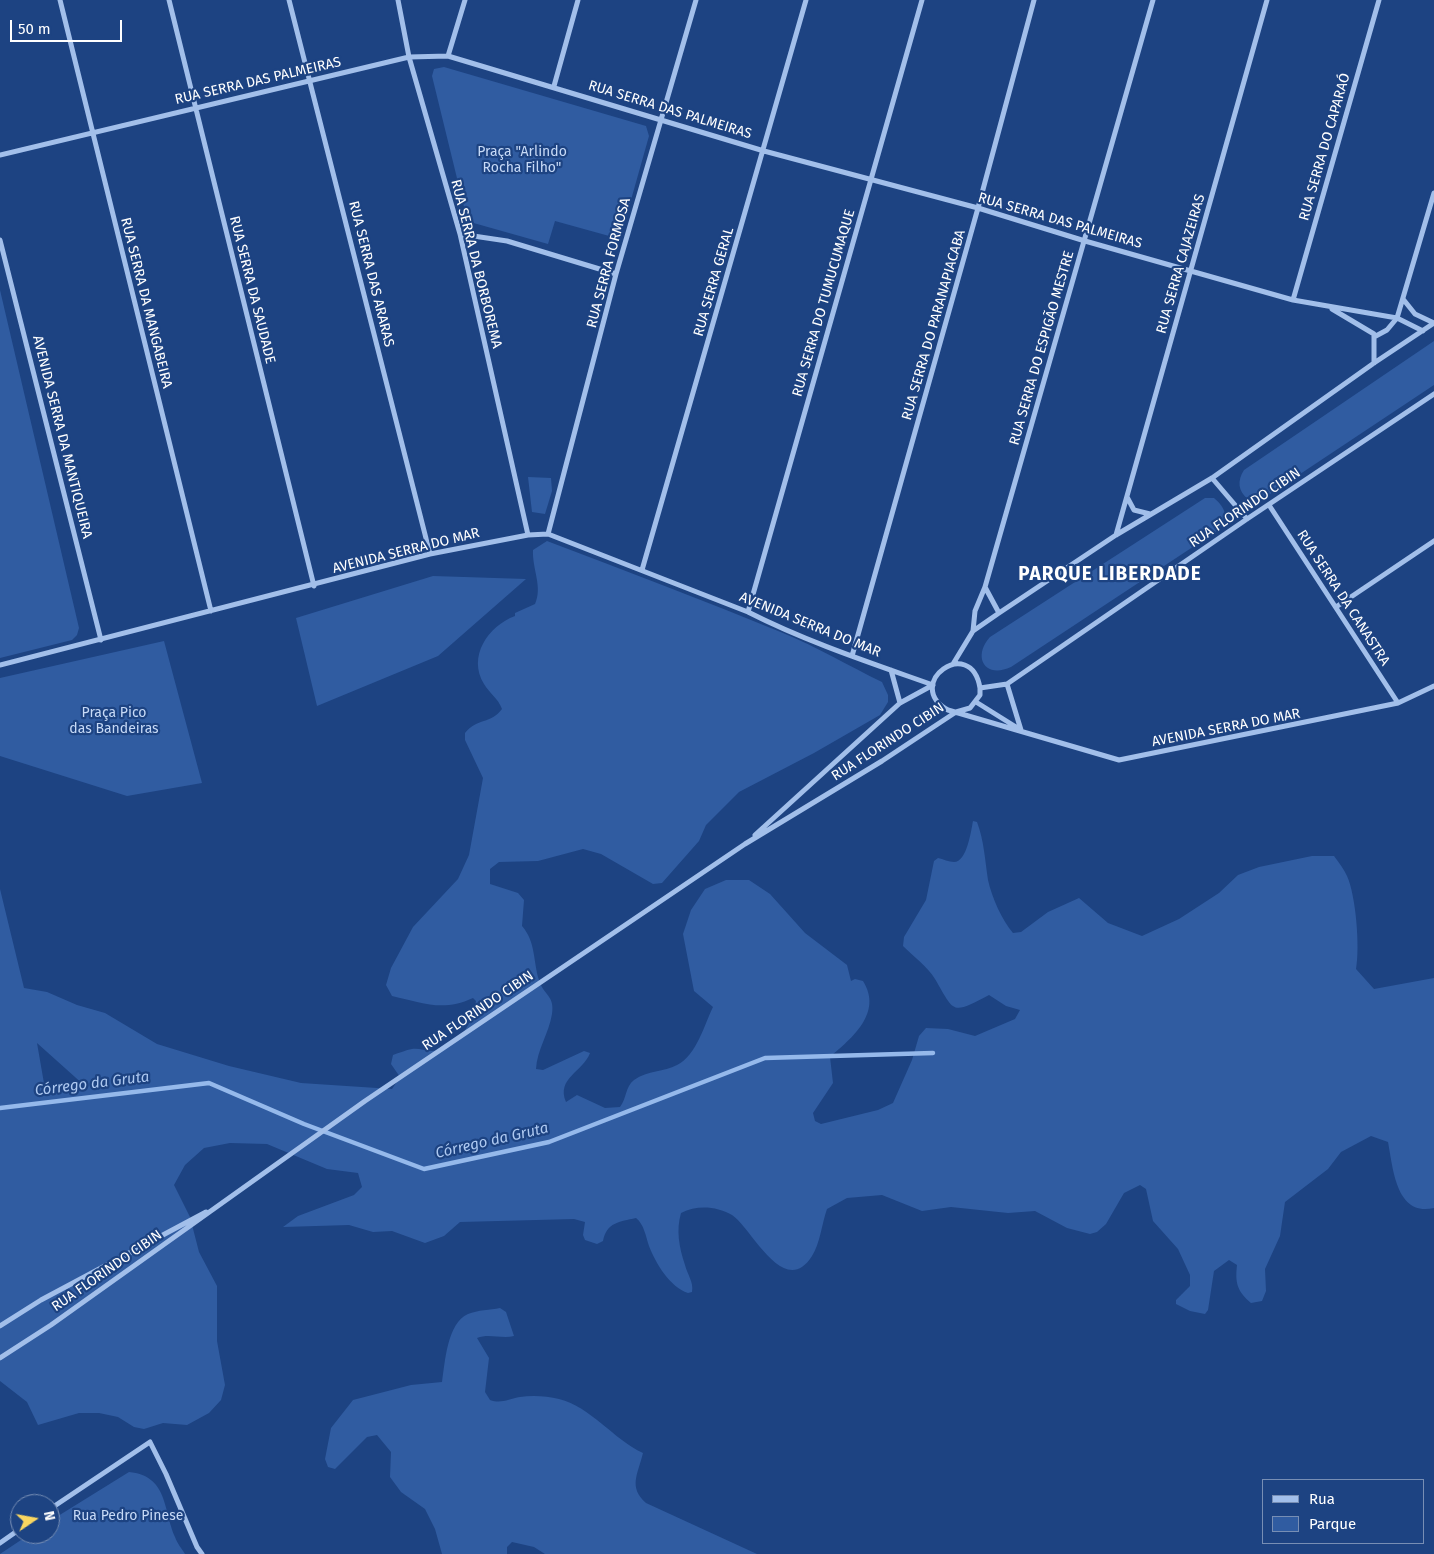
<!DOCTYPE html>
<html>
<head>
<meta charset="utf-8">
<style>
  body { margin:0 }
  #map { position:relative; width:1434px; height:1554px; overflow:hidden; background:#1d4382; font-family:"Fira Sans",sans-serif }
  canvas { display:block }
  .legend { position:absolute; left:1262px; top:1479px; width:162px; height:65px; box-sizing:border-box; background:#1d4382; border:1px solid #778eb4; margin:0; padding:6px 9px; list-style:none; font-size:15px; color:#fff }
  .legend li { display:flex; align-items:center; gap:10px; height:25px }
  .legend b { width:25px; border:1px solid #778eb4 }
  .north { position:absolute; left:10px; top:1494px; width:50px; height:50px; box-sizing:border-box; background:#1d4382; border:1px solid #778eb4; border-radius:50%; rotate:78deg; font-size:14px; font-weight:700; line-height:20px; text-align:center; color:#fff }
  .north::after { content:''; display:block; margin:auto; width:18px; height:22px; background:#f9d660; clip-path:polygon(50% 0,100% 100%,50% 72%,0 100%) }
  .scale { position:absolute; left:10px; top:20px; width:112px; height:22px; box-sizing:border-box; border:2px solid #fff; border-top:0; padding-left:6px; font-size:15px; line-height:18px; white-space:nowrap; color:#fff; -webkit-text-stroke:4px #1d4382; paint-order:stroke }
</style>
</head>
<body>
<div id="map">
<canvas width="1434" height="1554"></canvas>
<ul class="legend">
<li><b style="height:6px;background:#a2bfea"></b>Rua</li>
<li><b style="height:14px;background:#305ca1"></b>Parque</li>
</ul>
<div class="north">N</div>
<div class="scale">50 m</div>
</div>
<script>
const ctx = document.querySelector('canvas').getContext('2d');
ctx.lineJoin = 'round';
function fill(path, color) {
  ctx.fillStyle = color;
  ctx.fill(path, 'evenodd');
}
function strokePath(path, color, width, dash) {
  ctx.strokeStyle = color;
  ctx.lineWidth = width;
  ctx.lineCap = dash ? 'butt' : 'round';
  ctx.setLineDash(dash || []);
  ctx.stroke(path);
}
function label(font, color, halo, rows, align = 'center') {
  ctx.font = font + ' "Fira Sans",sans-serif';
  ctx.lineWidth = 4.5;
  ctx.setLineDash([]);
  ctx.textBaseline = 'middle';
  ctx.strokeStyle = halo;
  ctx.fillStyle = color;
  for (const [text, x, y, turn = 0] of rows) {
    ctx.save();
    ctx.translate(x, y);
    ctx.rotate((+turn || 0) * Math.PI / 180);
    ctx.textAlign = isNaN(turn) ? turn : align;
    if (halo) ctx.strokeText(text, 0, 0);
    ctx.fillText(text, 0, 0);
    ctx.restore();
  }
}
const green = new Path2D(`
  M 444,67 L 646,126 L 649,136 L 620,239 L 555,221 L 548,244 L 470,222 L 466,215 L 432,76 L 434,69 Z
  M 0,290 L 79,628 L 77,635 L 72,640 L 0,658 Z
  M 1434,341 L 1434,385 L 1264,498 L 1248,499 C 1238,491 1237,481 1244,470 Z
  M 528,477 L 551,478 L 552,491 L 545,514 L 532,512 Z
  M 1205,498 L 1214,498 C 1226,508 1230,519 1217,531 L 1011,667 C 985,679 972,657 990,637 Z
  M 547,541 C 626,571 705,601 783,633 C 817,647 849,666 882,682 L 888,695 L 888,702 L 880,715 L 814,753 L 739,792 L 706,825 L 699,841 L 662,883 L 653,884 L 601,854 L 583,849 L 538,861 L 499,862 L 490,869 L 490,884 L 518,893 L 524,900 L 522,926 C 536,942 533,961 539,980 C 543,995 555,995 552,1014 C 549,1033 537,1050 536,1069 L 543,1070 L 584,1051 L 590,1053 C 583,1072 556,1078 566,1102 L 577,1095 L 605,1108 L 620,1107 C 627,1098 625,1087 634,1080 C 648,1070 664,1072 677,1065 C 697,1055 704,1025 713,1007 L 694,991 L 683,934 L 691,910 L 705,889 L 726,880 L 749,880 L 770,894 L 805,933 L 847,965 L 851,981 L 855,979 L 863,981 C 883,1013 852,1038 830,1057 L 833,1083 L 813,1113 L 815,1121 L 821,1124 L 878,1110 L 893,1103 L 912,1060 L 919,1036 L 926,1028 L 948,1029 L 975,1036 L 1015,1019 L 1020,1010 L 1006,1006 L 989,995 C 951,1015 955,1013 935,979 C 928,967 913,956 903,946 L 904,937 L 926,900 L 934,861 L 938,858 C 943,859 949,862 954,862 C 967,862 971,831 973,821 L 977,822 C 984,840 985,861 988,880 C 992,898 1002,920 1013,933 L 1021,932 L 1048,912 L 1079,898 L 1108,923 L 1142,936 L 1179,919 L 1219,893 L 1238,875 L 1259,867 L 1312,856 L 1334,856 C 1339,863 1344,869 1347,876 C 1356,896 1360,947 1356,969 L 1374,989 L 1434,978 L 1434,1208 C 1396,1217 1393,1168 1388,1142 L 1371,1136 L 1341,1152 L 1328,1169 L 1285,1202 L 1280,1236 L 1265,1269 L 1266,1291 L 1262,1301 L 1251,1303 C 1237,1291 1235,1283 1237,1265 L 1229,1260 L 1214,1271 L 1208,1310 L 1205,1314 L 1190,1311 L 1176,1304 L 1176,1300 L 1190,1286 L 1190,1275 L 1178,1249 L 1153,1221 L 1146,1189 L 1140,1185 L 1124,1193 L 1106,1224 L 1097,1232 L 1090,1234 L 1067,1228 L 1035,1211 L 1008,1213 L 951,1207 L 922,1211 L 882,1195 L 847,1198 L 827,1209 C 822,1223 820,1244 812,1256 C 784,1300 751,1227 732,1215 C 716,1206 697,1205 681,1213 C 676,1230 679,1247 685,1265 C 687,1274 694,1282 692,1292 L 688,1293 C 670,1287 656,1264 649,1246 C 646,1237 644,1224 636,1218 C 619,1222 607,1222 603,1241 L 597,1244 L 585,1240 L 583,1235 L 585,1222 L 574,1219 L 460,1222 L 444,1236 L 425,1243 L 392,1231 L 373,1232 L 349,1225 L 283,1227 L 298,1216 L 354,1195 L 362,1187 L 358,1173 L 327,1169 L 267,1144 L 230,1143 L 204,1148 L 185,1165 L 174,1185 L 190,1217 L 199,1252 L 217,1286 L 217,1341 L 225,1385 L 221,1400 L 209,1413 L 187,1425 L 163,1423 L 144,1429 L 134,1427 L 118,1417 L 99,1413 L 79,1413 L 38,1425 L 27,1402 L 0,1381 L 0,889 L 24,988 L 47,992 L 77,1005 L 105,1013 L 157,1044 L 229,1066 L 301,1083 L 392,1089 L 400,1077 L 391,1064 L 393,1055 C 399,1053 406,1050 412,1049 C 419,1048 425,1051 432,1051 C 458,1050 472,1024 476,1001 L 473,998 C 443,1012 423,1003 392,996 L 386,985 L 391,968 L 413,927 L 458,879 L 469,855 L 483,778 L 465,740 L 465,733 C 477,718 491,724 502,709 C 498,698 490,694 484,684 C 467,657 488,626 515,616 L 515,613 L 535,604 C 543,587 532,569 533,550 ZM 37,1043 L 85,1086 L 45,1089 Z
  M 433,576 L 526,579 L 438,656 L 317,706 L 296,618 Z
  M 164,641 L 202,783 L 127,796 L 0,756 L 0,678 Z
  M 500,1308 L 506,1312 L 514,1336 C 501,1339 489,1333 477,1338 L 489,1358 L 485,1392 L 490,1400 C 501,1404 509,1399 520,1397 C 532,1395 547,1396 559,1399 C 591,1407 613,1439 643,1453 C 638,1474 628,1487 646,1503 L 757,1554 L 545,1554 L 534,1547 L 512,1542 L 507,1547 L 507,1554 L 442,1554 L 435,1529 L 425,1509 L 401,1492 L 390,1477 L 391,1452 L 377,1435 L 367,1437 L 335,1469 L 328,1467 L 325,1459 L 331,1428 L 353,1400 L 411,1385 L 442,1382 C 445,1363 447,1323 468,1314 C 478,1310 490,1310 500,1308 Z
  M 129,1472 C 168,1476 163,1509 175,1537 C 177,1543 182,1549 185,1554 L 0,1554 L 30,1534 L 50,1534 L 50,1521 Z`);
const stream = new Path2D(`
  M 0,1108 L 209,1083 L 304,1124 L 424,1169 L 549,1142 L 765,1058 L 933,1053`);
const street = new Path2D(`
  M 60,0 L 211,611
  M 169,0 L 314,586
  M 289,0 L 430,554
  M 398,0 L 409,57 L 460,234 L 528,535
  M 448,56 L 465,0
  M 554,86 L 578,0
  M 0,155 L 409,57 L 448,56 L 764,151 L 978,208 L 1085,241 L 1293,300 L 1397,318 L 1423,331
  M 460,234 L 507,241 L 616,274
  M 0,240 L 101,640
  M 1403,299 L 1415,314 L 1434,323
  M 1293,300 L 1379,0
  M 1332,309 L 1374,334 L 1374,363
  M 1374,337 L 1387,330 L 1397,318 L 1434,193
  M 1212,478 L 1247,519
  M 1127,497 L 1134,510 L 1150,514
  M 1269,505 L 1398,703
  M 548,534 L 616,274 L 696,0
  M 1116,535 L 1267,0
  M 642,570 L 806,0
  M 985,587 L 999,613
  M 1336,607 L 1434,541
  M 748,612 L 922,0
  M 973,631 L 975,611 L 985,587 L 1153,0
  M 852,656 L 978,208 L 1034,0
  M 953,664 L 973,631 L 999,613 L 1116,535 L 1212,478 L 1374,363 L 1434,323
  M 0,665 L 430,554 L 528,535 L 548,534 L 748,612 C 807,642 871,663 933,685
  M 891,670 L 900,703
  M 1007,684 L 1021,730
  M 980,688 C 971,634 902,684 948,710 L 1119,760 L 1398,703 L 1434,686
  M 976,702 L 1016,727
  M 755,835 L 900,703 L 933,685
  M 0,1326 L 41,1300 L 206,1212
  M 0,1358 L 51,1325 L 365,1101 L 745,844 L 882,761 L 956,712 L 970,708 L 980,695 L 980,688 L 1007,684 L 1247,519 L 1434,394
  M 50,1509 L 150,1442 L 166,1474 L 197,1547 L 202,1554
  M 0,1543 L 20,1529`);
const streetNames = [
  ["RUA SERRA DAS PALMEIRAS",258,81,-13],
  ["RUA SERRA DAS PALMEIRAS",670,110,17],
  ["RUA SERRA DO CAPARAÓ",1325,147,-74],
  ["RUA SERRA DAS PALMEIRAS",1060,221,16],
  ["RUA SERRA FORMOSA",609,263,-75],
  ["RUA SERRA DA BORBOREMA",476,264,76],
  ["RUA SERRA CAJAZEIRAS",1181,264,-74],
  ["RUA SERRA DAS ARARAS",371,274,76],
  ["RUA SERRA GERAL",714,282,-74],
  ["RUA SERRA DA SAUDADE",252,290,76],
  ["RUA SERRA DA MANGABEIRA",146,303,76],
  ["RUA SERRA DO TUMUCUMAQUE",824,303,-74],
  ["RUA SERRA DO PARANAPIACABA",934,325,-74],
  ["RUA SERRA DO ESPIGÃO MESTRE",1042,348,-74],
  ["AVENIDA SERRA DA MANTIQUEIRA",62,437,76],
  ["RUA FLORINDO CIBIN",1245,508,-34],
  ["AVENIDA SERRA DO MAR",406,551,-14],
  ["RUA SERRA DA CANASTRA",1343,598,57],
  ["AVENIDA SERRA DO MAR",810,625,22],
  ["AVENIDA SERRA DO MAR",1226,728,-11],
  ["RUA FLORINDO CIBIN",888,742,-33],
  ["RUA FLORINDO CIBIN",478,1011,-34],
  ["RUA FLORINDO CIBIN",107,1271,-35]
];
const parkNames = [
  ["Praça \"Arlindo",522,152],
  ["Rocha Filho\"",522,168],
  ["Praça Pico",114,713],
  ["das Bandeiras",114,729],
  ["Rua Pedro Pinese",128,1516]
];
const waterNames = [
  ["Córrego da Gruta",92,1084,-7],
  ["Córrego da Gruta",492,1141,-13]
];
const districtNames = [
  ["PARQUE LIBERDADE",1110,575]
];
fill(green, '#305ca1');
strokePath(stream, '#95b9eb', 4.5);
strokePath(street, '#a2bfea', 5);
label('14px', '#fff', '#1d4382', streetNames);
label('14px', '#c7daf7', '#1d4382', parkNames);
label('italic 15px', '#aec9f1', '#1d4382', waterNames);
ctx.letterSpacing = '1px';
label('bold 19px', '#fff', '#1d4382', districtNames);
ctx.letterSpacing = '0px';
</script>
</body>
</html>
